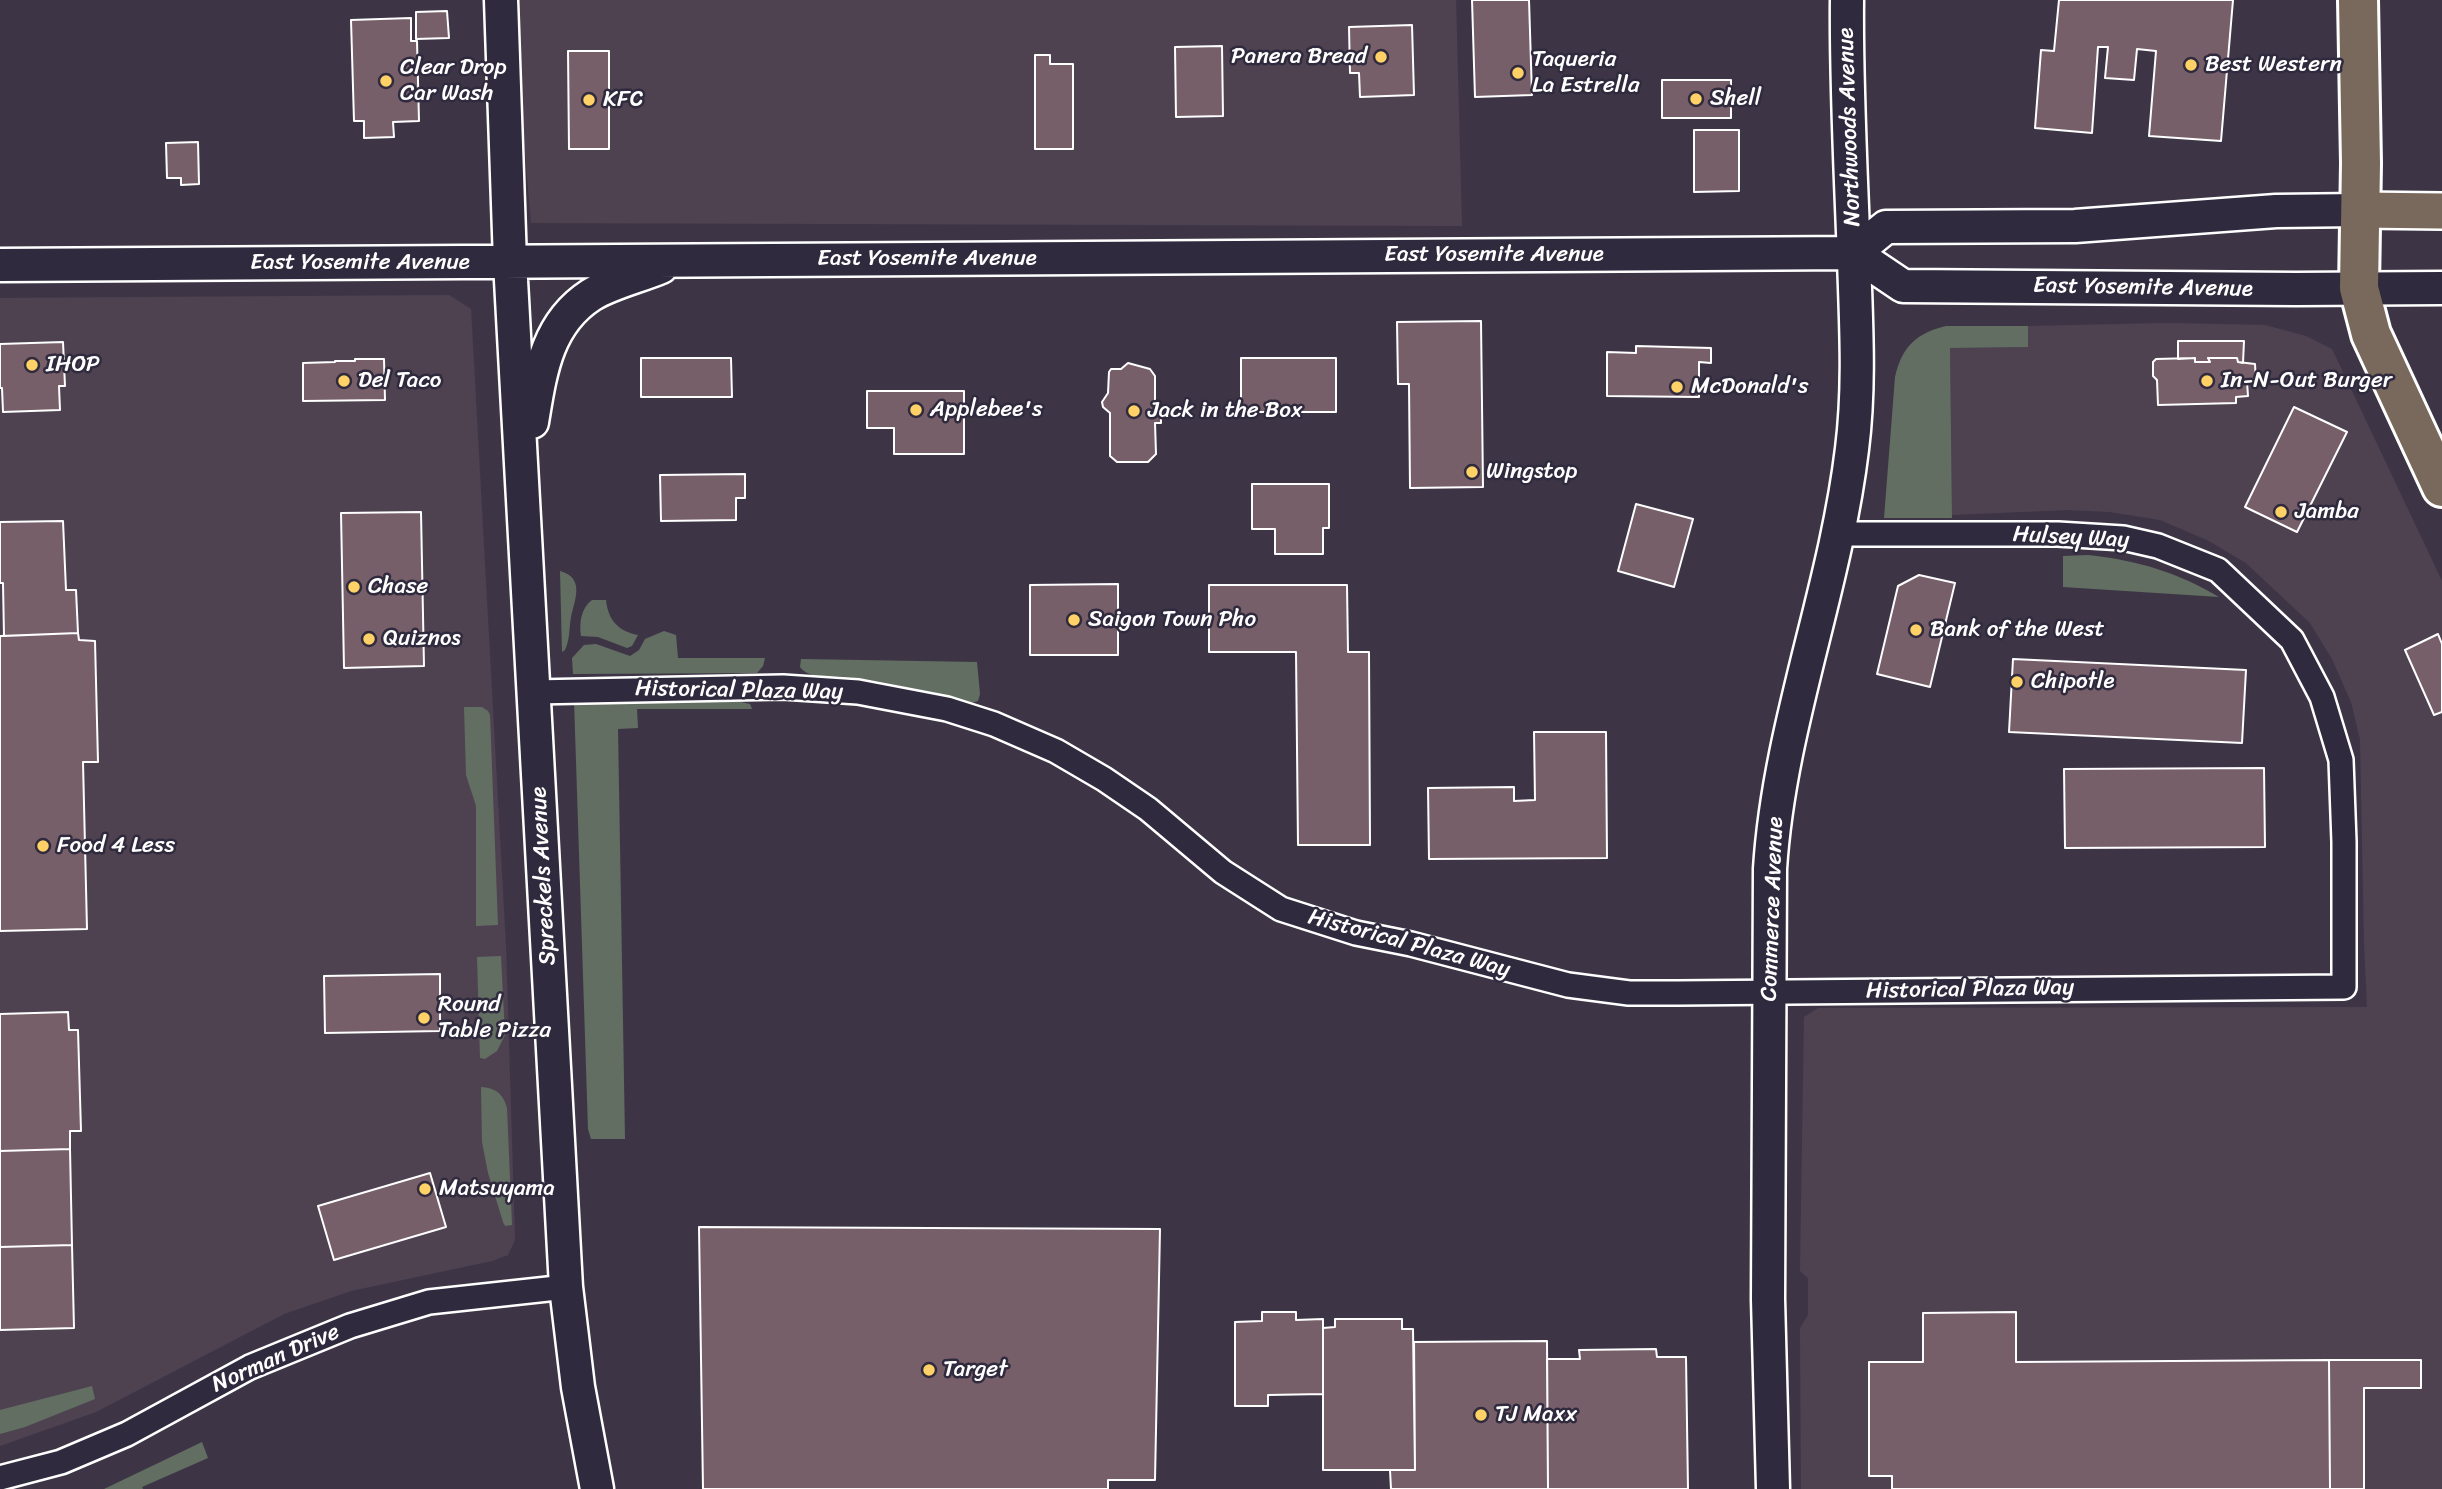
<!DOCTYPE html>
<html>
<head>
<meta charset="utf-8">
<style>
  body { margin:0 }
  canvas { display:block; background:#3d3546 }
</style>
</head>
<body>
<canvas width="2442" height="1489"></canvas>
<script>
const ctx = document.querySelector('canvas').getContext('2d');
ctx.lineJoin = 'round';
function fill(path, color) {
  ctx.fillStyle = color;
  ctx.fill(path, 'evenodd');
}
function strokePath(path, color, width, dash) {
  ctx.strokeStyle = color;
  ctx.lineWidth = width;
  ctx.lineCap = dash ? 'butt' : 'round';
  ctx.setLineDash(dash || []);
  ctx.stroke(path);
}
function label(font, color, halo, rows, align = 'center') {
  ctx.font = font + ' Sriracha,sans-serif';
  ctx.lineWidth = 5;
  ctx.setLineDash([]);
  ctx.textBaseline = 'middle';
  ctx.strokeStyle = halo;
  ctx.fillStyle = color;
  for (const [text, x, y, turn = 0] of rows) {
    ctx.save();
    ctx.translate(x, y);
    ctx.rotate((+turn || 0) * Math.PI / 180);
    ctx.textAlign = isNaN(turn) ? turn : align;
    if (halo) ctx.strokeText(text, 0, 0);
    ctx.fillText(text, 0, 0);
    ctx.restore();
  }
}
const built = new Path2D(`
  M 512,0 L 1456,0 L 1462,226 L 531,223 Z
  M 449,295 L 471,309 L 506,947 L 515,1240 L 508,1255 L 492,1261 L 351,1291 L 284,1314 L 96,1412 L 0,1446 L 0,298 Z
  M 2169,323 L 2265,325 L 2306,336 L 2332,349 L 2442,581 L 2442,1489 L 1801,1489 L 1800,1328 L 1808,1315 L 1808,1278 L 1800,1271 L 1804,1017 L 1818,1008 L 2367,1007 L 2364,942 L 2360,739 L 2351,702 L 2332,659 L 2310,623 L 2246,563 L 2207,540 L 2160,520 L 2110,512 L 2067,510 L 1952,515 L 1950,348 L 2027,347 L 2028,326 Z`);
const green = new Path2D(`
  M 1946,326 L 2028,326 L 2028,347 L 1950,348 L 1952,518 L 1884,518 L 1895,377 C 1902,347 1916,333 1946,326 Z
  M 2088,555 C 2136,560 2177,572 2219,597 L 2063,587 L 2063,556 Z
  M 560,571 C 585,578 575,599 571,617 C 569,629 570,639 565,650 L 562,652 Z
  M 592,600 L 606,600 C 608,620 618,631 638,635 L 632,646 L 627,648 L 598,637 L 581,636 C 579,623 581,608 592,600 Z
  M 664,631 L 676,635 L 678,658 L 765,658 L 763,666 L 757,673 L 573,674 L 572,658 L 584,645 L 596,644 L 630,656 L 639,650 L 645,639 Z
  M 801,659 L 977,662 L 980,694 L 978,701 L 968,704 C 928,693 888,681 846,677 C 832,676 808,679 800,667 Z
  M 574,700 L 741,702 L 750,704 L 752,709 L 637,709 L 638,728 L 618,729 L 625,1139 L 591,1139 L 588,1129 Z
  M 464,707 L 482,707 L 488,711 L 490,715 L 498,925 L 476,926 L 476,806 L 466,775 Z
  M 501,956 L 505,1035 L 497,1051 L 485,1059 L 480,1058 L 477,957 Z
  M 481,1087 C 495,1088 503,1093 507,1108 L 512,1225 L 505,1226 L 503,1222 L 488,1173 L 482,1142 Z
  M 92,1386 L 95,1399 L 25,1427 L 0,1434 L 0,1410 Z
  M 202,1442 L 208,1458 L 142,1487 L 143,1489 L 104,1489 Z`);
const building = new Path2D(`
  M 1472,0 L 1529,0 L 1532,95 L 1475,97 Z
  M 2059,0 L 2233,0 L 2221,141 L 2149,136 L 2156,51 L 2137,49 L 2134,80 L 2105,78 L 2108,47 L 2098,47 L 2092,133 L 2035,128 L 2041,50 L 2054,51 Z
  M 447,11 L 449,38 L 416,39 L 416,12 Z
  M 411,18 L 411,41 L 417,41 L 419,121 L 393,122 L 394,137 L 364,138 L 364,121 L 354,121 L 351,20 Z
  M 1412,25 L 1414,95 L 1360,97 L 1359,73 L 1350,73 L 1349,27 Z
  M 1222,46 L 1223,116 L 1176,117 L 1175,47 Z
  M 568,51 L 609,51 L 609,149 L 569,149 Z
  M 1035,55 L 1050,55 L 1050,64 L 1073,64 L 1073,149 L 1035,149 Z
  M 1662,80 L 1731,80 L 1731,118 L 1662,118 Z
  M 1694,130 L 1739,130 L 1739,191 L 1694,192 Z
  M 198,142 L 199,184 L 181,185 L 181,178 L 167,178 L 166,143 Z
  M 1481,321 L 1483,487 L 1410,488 L 1409,384 L 1398,384 L 1397,322 Z
  M 2178,341 L 2244,341 L 2243,363 L 2238,362 L 2237,358 L 2208,358 L 2210,362 L 2195,362 L 2195,358 L 2178,359 Z
  M 63,342 L 65,386 L 59,386 L 60,410 L 3,412 L 2,388 L 0,388 L 0,344 Z
  M 1636,346 L 1711,348 L 1711,363 L 1699,362 L 1699,397 L 1607,396 L 1607,352 L 1636,353 Z
  M 641,358 L 731,358 L 732,397 L 641,397 Z
  M 1241,358 L 1336,358 L 1336,412 L 1241,412 Z
  M 2195,358 L 2195,362 L 2210,362 L 2208,358 L 2237,358 L 2238,362 L 2255,364 L 2256,382 L 2247,382 L 2248,396 L 2236,397 L 2236,403 L 2158,405 L 2157,380 L 2153,376 L 2153,362 L 2156,359 Z
  M 355,359 L 384,359 L 385,400 L 303,401 L 303,363 L 335,362 L 335,361 L 355,361 Z
  M 1128,363 L 1150,369 L 1155,376 L 1155,409 L 1161,409 L 1161,423 L 1155,423 L 1156,454 L 1148,462 L 1117,462 L 1110,456 L 1110,413 L 1103,407 L 1102,402 L 1108,393 L 1109,372 L 1111,369 L 1121,369 Z
  M 867,391 L 964,391 L 964,454 L 894,454 L 894,428 L 867,428 Z
  M 2294,407 L 2347,432 L 2297,532 L 2245,507 Z
  M 745,474 L 745,498 L 736,498 L 736,520 L 661,521 L 660,475 Z
  M 1252,484 L 1329,484 L 1329,528 L 1323,528 L 1323,554 L 1275,554 L 1275,529 L 1252,529 Z
  M 1636,504 L 1693,519 L 1674,587 L 1618,571 Z
  M 421,512 L 424,666 L 344,668 L 341,513 Z
  M 63,521 L 66,590 L 76,590 L 78,633 L 4,636 L 3,583 L 0,583 L 0,522 Z
  M 1919,575 L 1955,583 L 1930,687 L 1877,674 L 1898,586 Z
  M 1118,584 L 1118,655 L 1030,655 L 1030,585 Z
  M 1209,585 L 1347,585 L 1348,652 L 1369,652 L 1370,845 L 1298,845 L 1296,652 L 1209,652 Z
  M 78,633 L 79,640 L 95,641 L 98,762 L 83,762 L 87,929 L 0,931 L 0,636 Z
  M 2438,634 L 2442,644 L 2442,712 L 2434,715 L 2405,650 Z
  M 2013,659 L 2246,670 L 2242,743 L 2009,732 Z
  M 1534,732 L 1606,732 L 1607,858 L 1429,859 L 1428,788 L 1514,787 L 1514,801 L 1535,800 Z
  M 2264,768 L 2265,847 L 2065,848 L 2064,769 Z
  M 440,974 L 440,1031 L 325,1033 L 324,976 Z
  M 68,1012 L 69,1030 L 78,1030 L 81,1131 L 70,1131 L 70,1149 L 0,1151 L 0,1014 Z
  M 70,1149 L 72,1245 L 0,1247 L 0,1151 Z
  M 430,1173 L 446,1227 L 334,1260 L 318,1206 Z
  M 699,1227 L 1160,1229 L 1155,1480 L 1108,1480 L 1108,1489 L 703,1489 Z
  M 72,1245 L 74,1328 L 0,1330 L 0,1247 Z
  M 1262,1312 L 1296,1312 L 1296,1320 L 1323,1319 L 1323,1394 L 1268,1395 L 1268,1406 L 1235,1406 L 1235,1322 L 1262,1321 Z
  M 2016,1312 L 2016,1362 L 2329,1360 L 2330,1489 L 1892,1489 L 1892,1476 L 1869,1476 L 1869,1362 L 1923,1362 L 1923,1313 Z
  M 1335,1319 L 1402,1319 L 1402,1329 L 1413,1329 L 1415,1470 L 1323,1470 L 1323,1328 L 1335,1327 Z
  M 1547,1341 L 1548,1489 L 1391,1489 L 1390,1470 L 1415,1470 L 1414,1342 Z
  M 1656,1349 L 1657,1357 L 1686,1357 L 1688,1489 L 1548,1489 L 1547,1359 L 1580,1359 L 1579,1350 Z
  M 2329,1360 L 2421,1360 L 2421,1388 L 2364,1388 L 2364,1489 L 2330,1489 Z`);
const street = new Path2D(`
  M 534,692 L 783,687 L 858,692 L 947,709 L 994,724 L 1056,751 L 1104,779 L 1148,809 L 1223,872 L 1281,909 L 1356,933 L 1411,944 L 1568,985 L 1629,993 L 1678,993 L 2344,987 L 2344,842 L 2341,760 L 2322,697 L 2292,640 L 2218,570 L 2158,546 L 2123,538 L 2058,534 L 1838,534
  M 0,1478 L 61,1462 L 127,1434 L 250,1367 L 350,1326 L 429,1302 L 566,1287`);
const secondary = new Path2D(`
  M 501,0 L 510,262 L 566,1287 L 578,1387 L 597,1489
  M 1854,253 L 1886,227 L 2075,226 L 2276,211 L 2360,210
  M 0,265 L 1854,253 L 1903,286 L 2296,289 L 2442,288
  M 532,422 C 540,374 546,324 591,295 C 610,283 640,276 661,267
  M 1773,1489 L 1768,1299 L 1770,869 C 1779,726 1835,591 1852,449 C 1860,386 1856,322 1854,259 C 1851,173 1846,86 1847,0`);
const primary = new Path2D(`
  M 2360,210 L 2442,211`);
const highway = new Path2D(`
  M 2358,0 L 2361,163 L 2359,288 L 2371,334 L 2442,487`);
const markers = [
  [1381,57,7,"#ffd166"],
  [2191,65,7,"#ffd166"],
  [1518,73,7,"#ffd166"],
  [386,81,7,"#ffd166"],
  [1696,99,7,"#ffd166"],
  [589,100,7,"#ffd166"],
  [32,365,7,"#ffd166"],
  [344,381,7,"#ffd166"],
  [2207,381,7,"#ffd166"],
  [1677,387,7,"#ffd166"],
  [916,410,7,"#ffd166"],
  [1134,411,7,"#ffd166"],
  [1472,472,7,"#ffd166"],
  [2281,512,7,"#ffd166"],
  [354,587,7,"#ffd166"],
  [1074,620,7,"#ffd166"],
  [1916,630,7,"#ffd166"],
  [369,639,7,"#ffd166"],
  [2017,682,7,"#ffd166"],
  [43,846,7,"#ffd166"],
  [424,1018,7,"#ffd166"],
  [425,1189,7,"#ffd166"],
  [929,1370,7,"#ffd166"],
  [1481,1415,7,"#ffd166"]
];
const poiNames = [
  ["Panera Bread",1367,57,"right"],
  ["Taqueria",1532,60],
  ["La Estrella",1532,86],
  ["Best Western",2205,65],
  ["Clear Drop",400,68],
  ["Car Wash",400,94],
  ["Shell",1710,99],
  ["KFC",603,100],
  ["IHOP",46,365],
  ["Del Taco",358,381],
  ["In-N-Out Burger",2221,381],
  ["McDonald's",1691,387],
  ["Applebee's",930,410],
  ["Jack in the Box",1148,411],
  ["Wingstop",1486,472],
  ["Jamba",2295,512],
  ["Chase",368,587],
  ["Saigon Town Pho",1088,620],
  ["Bank of the West",1930,630],
  ["Quiznos",383,639],
  ["Chipotle",2031,682],
  ["Food 4 Less",57,846],
  ["Round",438,1005],
  ["Table Pizza",438,1031],
  ["Matsuyama",439,1189],
  ["Target",943,1370],
  ["TJ Maxx",1495,1415]
];
const streetNames = [
  ["Northwoods Avenue",1850,127,-92],
  ["East Yosemite Avenue",1494,255],
  ["East Yosemite Avenue",927,259],
  ["East Yosemite Avenue",360,263],
  ["East Yosemite Avenue",2143,288,1],
  ["Hulsey Way",2071,538,3],
  ["Historical Plaza Way",739,691,1],
  ["Spreckels Avenue",544,876,-93],
  ["Commerce Avenue",1773,909,-88],
  ["Historical Plaza Way",1409,944,15],
  ["Historical Plaza Way",1970,990,-1],
  ["Norman Drive",276,1359,-24]
];
fill(built, '#4e4251');
fill(green, '#626e62');
fill(building, '#775f6a');
strokePath(building, '#fff', 2);
strokePath(street, '#fff', 28);
strokePath(secondary, '#fff', 37);
strokePath(primary, '#fff', 40);
strokePath(highway, '#fff', 44);
strokePath(street, '#2f2a3d', 23);
strokePath(secondary, '#2f2a3d', 32);
strokePath(primary, '#78695c', 35);
strokePath(highway, '#78695c', 38);
for (const [x, y, r, color] of markers) {
  const dot = new Path2D();
  dot.arc(x, y, r, 0, 2 * Math.PI);
  ctx.fillStyle = color;
  ctx.fill(dot);
  strokePath(dot, '#2f2a3d', 2.5);
}
label('23px', '#fff', '#2f2a3d', poiNames, 'left');
label('23px', '#fff', '#2f2a3d', streetNames);
</script>
</body>
</html>
